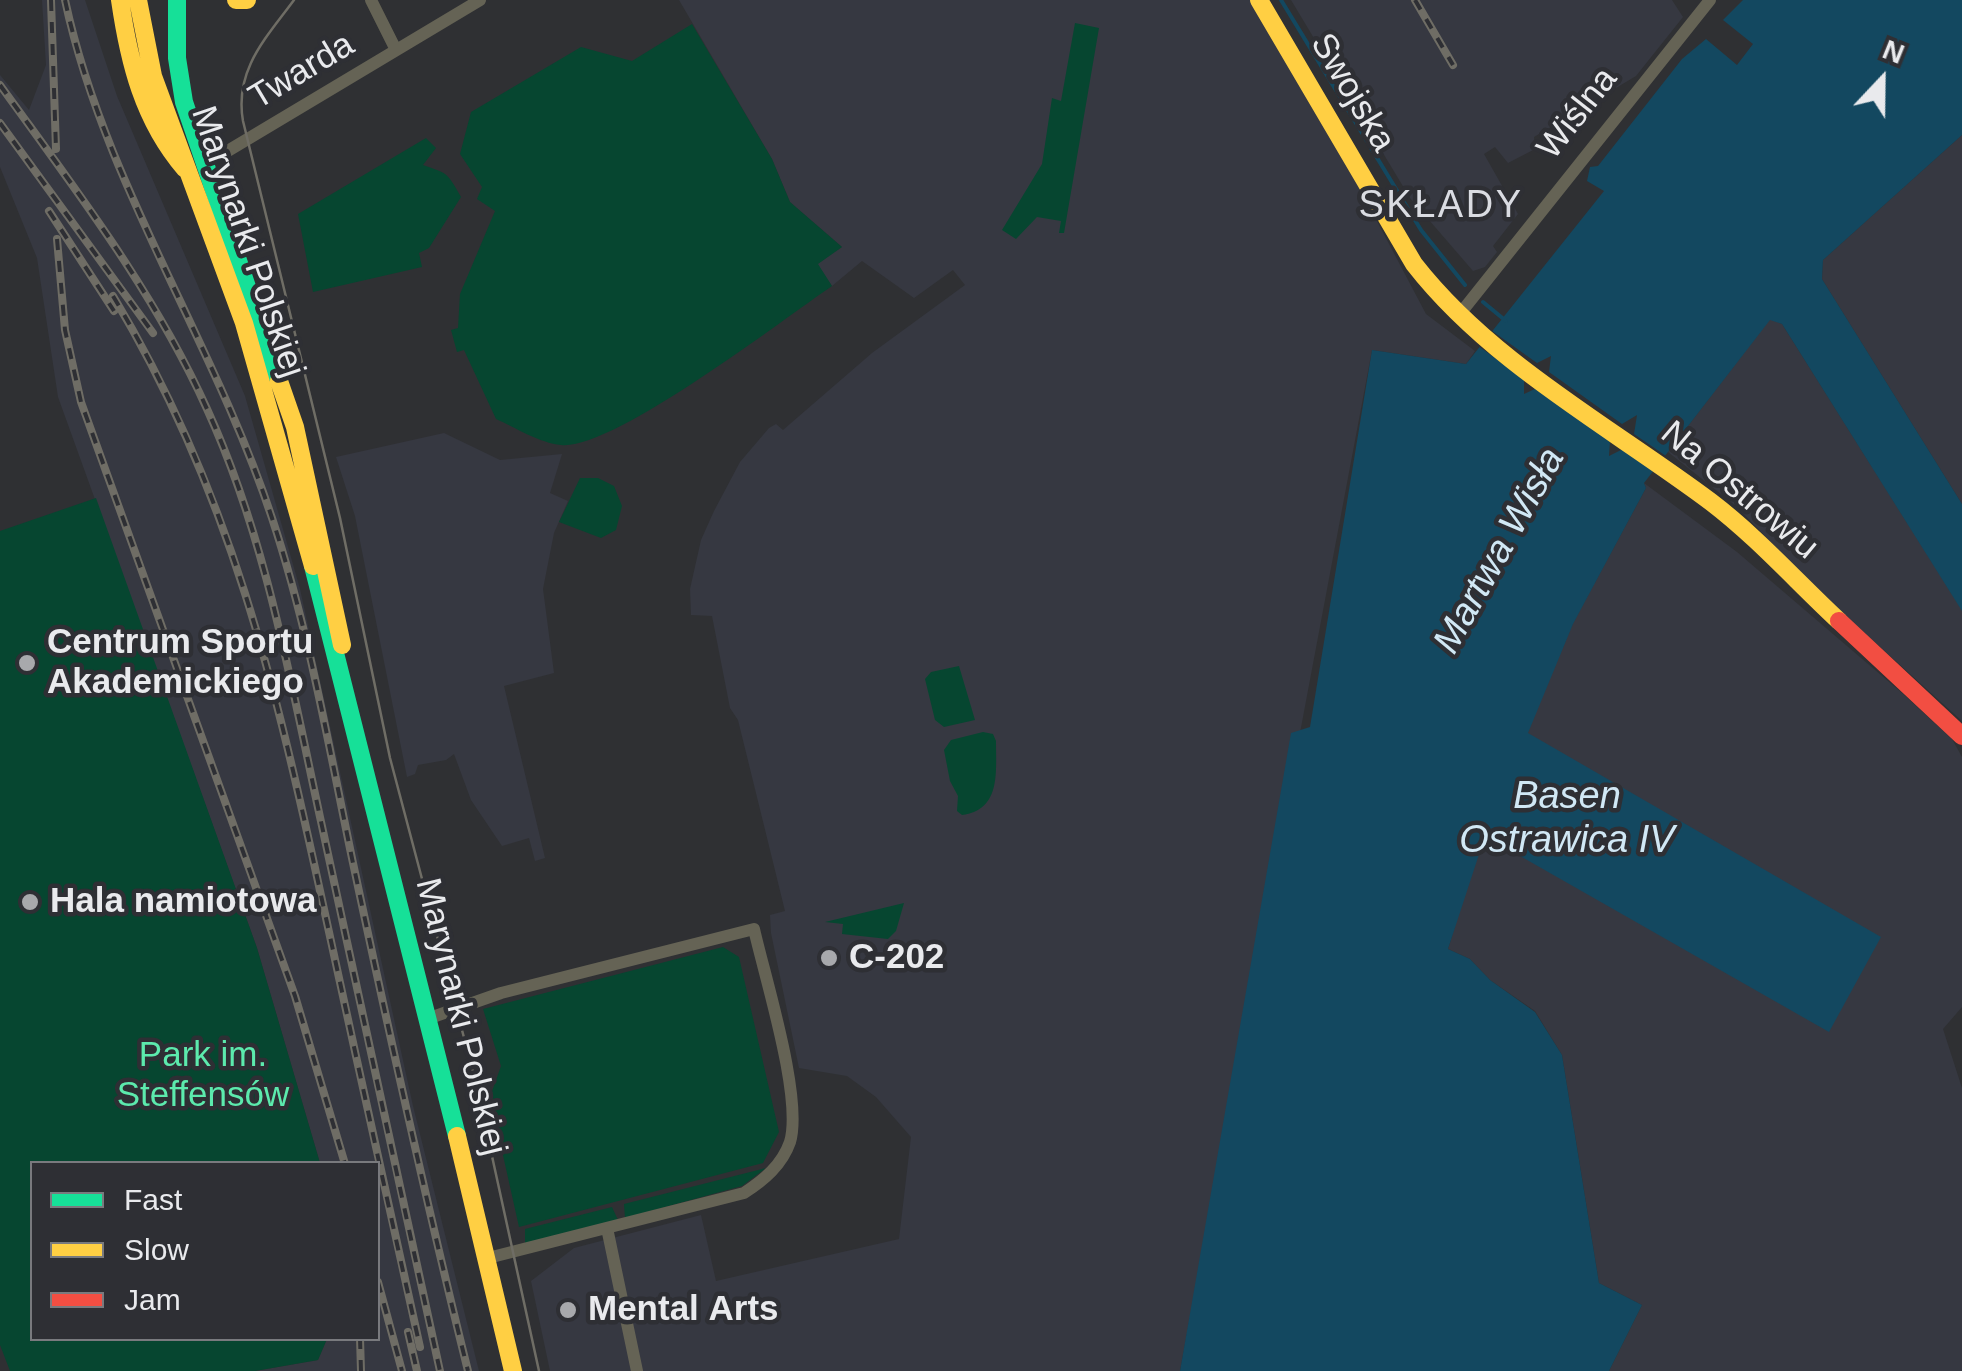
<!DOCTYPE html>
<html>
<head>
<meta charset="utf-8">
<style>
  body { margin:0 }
  #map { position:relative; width:1962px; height:1371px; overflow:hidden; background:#2f3033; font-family:Arial,sans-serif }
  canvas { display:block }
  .legend { position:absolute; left:30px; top:1161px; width:350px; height:180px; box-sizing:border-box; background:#2e2f34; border:2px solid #797a7e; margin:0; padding:12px 18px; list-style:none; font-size:30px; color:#e9eaed }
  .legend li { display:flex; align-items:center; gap:20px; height:50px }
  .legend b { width:50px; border:2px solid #797a7e }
  .north { position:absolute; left:1832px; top:30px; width:100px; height:100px; -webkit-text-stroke:8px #2e2f34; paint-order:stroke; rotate:22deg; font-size:28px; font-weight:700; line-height:40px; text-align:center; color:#e9eaed }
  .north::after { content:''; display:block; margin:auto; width:35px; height:45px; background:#e9eaed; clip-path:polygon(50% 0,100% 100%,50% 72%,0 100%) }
</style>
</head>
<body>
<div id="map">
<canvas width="1962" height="1371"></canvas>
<ul class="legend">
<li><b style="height:12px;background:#16e098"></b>Fast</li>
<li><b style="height:12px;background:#ffcf43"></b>Slow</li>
<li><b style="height:12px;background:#f24e42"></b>Jam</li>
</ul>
<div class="north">N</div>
</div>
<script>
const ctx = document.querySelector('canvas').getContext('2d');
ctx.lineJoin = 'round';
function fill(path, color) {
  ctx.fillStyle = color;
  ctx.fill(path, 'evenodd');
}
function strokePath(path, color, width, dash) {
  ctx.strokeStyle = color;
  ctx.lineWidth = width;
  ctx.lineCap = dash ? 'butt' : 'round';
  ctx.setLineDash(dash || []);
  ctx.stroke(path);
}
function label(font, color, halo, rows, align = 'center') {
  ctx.font = font + ' Arial,sans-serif';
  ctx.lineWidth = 9;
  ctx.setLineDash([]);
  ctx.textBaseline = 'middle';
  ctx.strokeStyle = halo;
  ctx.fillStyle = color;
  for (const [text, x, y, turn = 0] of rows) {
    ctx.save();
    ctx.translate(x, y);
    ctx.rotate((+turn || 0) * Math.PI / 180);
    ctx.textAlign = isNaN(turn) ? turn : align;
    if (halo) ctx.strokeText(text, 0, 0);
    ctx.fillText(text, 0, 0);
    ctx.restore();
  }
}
const built = new Path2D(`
  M 42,0 L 85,0 L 117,96 L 245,396 L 300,589 L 413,1106 L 479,1371 L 255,1371 L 318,1360 L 327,1339 L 378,1338 L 378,1164 L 320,1163 L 257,948 L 58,397 L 37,258 L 0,167 L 0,75 L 29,110 L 46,65 Z
  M 679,0 L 1251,0 L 1332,136 L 1426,314 L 1475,351 L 1466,364 L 1372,350 L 1180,1371 L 550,1371 L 531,1281 L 574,1248 L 701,1215 L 716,1281 L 899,1239 L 911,1137 L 876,1097 L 847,1076 L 799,1068 L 771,933 L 770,915 L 785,911 L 738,720 L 730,708 L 712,616 L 691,615 L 690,589 L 701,540 L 714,511 L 740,462 L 769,428 L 776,424 L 783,430 L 872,353 L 965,285 L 953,270 L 914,298 L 862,261 L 832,286 L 817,264 L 842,247 L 790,202 L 772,159 Z
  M 1291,0 L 1672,0 L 1683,17 L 1636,76 L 1534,137 L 1535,149 L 1508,163 L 1495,147 L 1484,154 L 1518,214 L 1493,246 L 1497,252 L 1485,267 L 1473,271 L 1410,198 Z
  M 1962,135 L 1962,504 L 1822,279 L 1823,260 Z
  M 1770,319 L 1782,324 L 1962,610 L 1962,721 L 1816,589 L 1736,506 L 1668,452 Z
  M 444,433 L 500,460 L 562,454 L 550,493 L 568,501 L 554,533 L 543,589 L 554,673 L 504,686 L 545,858 L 535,861 L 529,838 L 502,846 L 471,800 L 454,754 L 446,760 L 418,765 L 415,774 L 407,777 L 355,516 L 336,457 Z
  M 1644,483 L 1737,552 L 1902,693 L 1952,739 L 1962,757 L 1962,1007 L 1943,1029 L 1962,1088 L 1962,1371 L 1609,1371 L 1642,1305 L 1599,1283 L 1562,1055 L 1535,1011 L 1490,980 L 1470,959 L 1448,949 L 1479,844 L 1573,623 L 1646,488 Z`);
const green = new Path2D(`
  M 1075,23 L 1099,28 L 1064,233 L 1059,233 L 1061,221 L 1037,217 L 1016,239 L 1002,230 L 1042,164 L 1052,98 L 1061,101 Z
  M 692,24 L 772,159 L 790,202 L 842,247 L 818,264 L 832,286 C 782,320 612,451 561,445 C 540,443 516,428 496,419 L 464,350 L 457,352 L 451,330 L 458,328 L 460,294 L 495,211 L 477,199 L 482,187 L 460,154 L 471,112 L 581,47 L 632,61 Z
  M 426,138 L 436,148 L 423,165 C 447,174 446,170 461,197 L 429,248 L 419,253 L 422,267 L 313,292 L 298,214 Z
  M 580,478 L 598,478 L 614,486 L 622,506 L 616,530 L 601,538 L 559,522 Z
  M 96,498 L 257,948 L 320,1163 L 32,1164 L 32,1338 L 327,1339 L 318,1360 L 255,1371 L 10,1371 L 0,1345 L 0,531 Z
  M 959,666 L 975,720 L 944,727 L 935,720 L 925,679 L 931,672 Z
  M 983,732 L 993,734 L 996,741 C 996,773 1001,810 962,815 L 957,811 L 958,796 L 950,781 L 944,750 L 951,740 Z
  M 904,903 L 896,931 L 888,939 L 842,934 L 843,924 L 825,922 Z
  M 723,947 L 739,957 L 779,1132 L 763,1163 L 519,1227 L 490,1097 L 501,1066 L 483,1009 Z
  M 766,1168 L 742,1186 L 625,1218 L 624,1204 Z
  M 612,1207 L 618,1220 L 525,1244 L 525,1229 Z`);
const water = new Path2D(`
  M 1743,0 L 1962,0 L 1962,135 L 1823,260 L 1822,279 L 1962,504 L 1962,611 L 1782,324 L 1770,320 L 1644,483 L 1646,488 L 1573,624 L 1528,733 L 1881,937 L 1829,1032 L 1485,836 L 1448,949 L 1470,959 L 1490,980 L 1535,1012 L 1562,1055 L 1599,1283 L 1642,1305 L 1609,1371 L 1180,1371 L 1291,733 L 1310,727 L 1372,350 L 1466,364 L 1604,191 L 1587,181 L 1590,167 L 1598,166 L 1682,59 L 1706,39 L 1737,65 L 1753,44 L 1723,20 Z`);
const pier = new Path2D(`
  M 1488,328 L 1537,363 L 1551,356 L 1549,372 L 1622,424 L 1637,415 L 1634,434 L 1666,456 L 1654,472 L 1623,449 L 1609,456 L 1610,441 L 1537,388 L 1524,394 L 1524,379 L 1477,345 Z`);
const stream = new Path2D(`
  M 1281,0 L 1421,230 L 1465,285
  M 1483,302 L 1506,321`);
const street = new Path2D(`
  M 371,0 L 396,50
  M 204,160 L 226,152 L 480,0
  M 1459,315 L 1710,0
  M 427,1019 L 501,993 L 754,929 C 765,978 803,1098 790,1142 C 782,1165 764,1180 744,1193 L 488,1258
  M 607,1228 L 637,1371`);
const fast = new Path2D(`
  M 177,0 L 177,58 L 184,102 L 279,381
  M 313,566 L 457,1136`);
const slow = new Path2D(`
  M 120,0 C 129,62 143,120 185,169
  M 138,0 L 153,76 L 244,323 L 313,566
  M 236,0 L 247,0
  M 1259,0 L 1414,264 C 1491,363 1611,427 1711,502 C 1757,537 1797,582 1839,621
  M 279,381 L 295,427 L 342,645
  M 457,1136 L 513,1371`);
const jam = new Path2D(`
  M 1839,621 L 1962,736`);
const tram = new Path2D(`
  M 294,0 C 266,38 234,70 243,121 L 340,518 L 390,758 L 476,1083 L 539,1371`);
const rail = new Path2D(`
  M 51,0 L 56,149
  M 65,0 C 104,183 214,341 272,518 C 309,630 329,748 353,863 C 389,1033 426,1202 468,1371
  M 1415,0 L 1453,65
  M 0,85 C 75,189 154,291 207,409 C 266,538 290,679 320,817 C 360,1001 399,1186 440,1371
  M 0,123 L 153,333
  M 49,211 L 114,311
  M 57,239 L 65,330 L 81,402 L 295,996 L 345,1164
  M 113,296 C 232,494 276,688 324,909 C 356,1055 387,1201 420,1347
  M 378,1282 L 402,1371
  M 408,1332 L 417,1371
  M 360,1338 L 361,1371`);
const markers = [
  [27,663,10,"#a8a9ac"],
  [30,902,10,"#a8a9ac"],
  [829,958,10,"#a8a9ac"],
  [568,1310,10,"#a8a9ac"]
];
const streetNames = [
  ["Twarda",302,72,-31],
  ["Swojska",1352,93,59],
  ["Wiślna",1578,114,-52],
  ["Marynarki Polskiej",247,242,71],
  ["Na Ostrowiu",1739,491,40],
  ["Marynarki Polskiej",460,1017,76]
];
const poiNames = [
  ["Centrum Sportu",47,643],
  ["Akademickiego",47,683],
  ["Hala namiotowa",50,902],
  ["C-202",849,958],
  ["Mental Arts",588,1310]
];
const parkNames = [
  ["Park im.",203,1056],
  ["Steffensów",203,1096]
];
const neighbourhoodNames = [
  ["SKŁADY",1441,207]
];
const waterNames = [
  ["Martwa Wisła",1500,551,-61],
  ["Basen",1567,797],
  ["Ostrawica IV",1567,841]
];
fill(built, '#363841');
fill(green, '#064630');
fill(water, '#134860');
fill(pier, '#2f3033');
strokePath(stream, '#134860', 4);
strokePath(street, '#656355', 12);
strokePath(fast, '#16e098', 18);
strokePath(slow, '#ffcf43', 18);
strokePath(jam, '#f24e42', 18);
strokePath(tram, '#6f6d65', 2.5);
strokePath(rail, '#6f6d65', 8);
strokePath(rail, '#2e2f34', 4, [11]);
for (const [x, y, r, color] of markers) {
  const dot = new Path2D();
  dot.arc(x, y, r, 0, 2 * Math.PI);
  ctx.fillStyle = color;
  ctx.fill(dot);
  strokePath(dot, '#2e2f34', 4);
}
label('35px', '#e9eaed', '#2e2f34', streetNames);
label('bold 35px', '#e9eaed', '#2e2f34', poiNames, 'left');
label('35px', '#5ceaad', '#2e2f34', parkNames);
ctx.letterSpacing = '2.5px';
label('38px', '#dadce2', '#2e2f34', neighbourhoodNames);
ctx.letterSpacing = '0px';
label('italic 38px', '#d1e8f5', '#2e2f34', waterNames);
</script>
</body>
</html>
